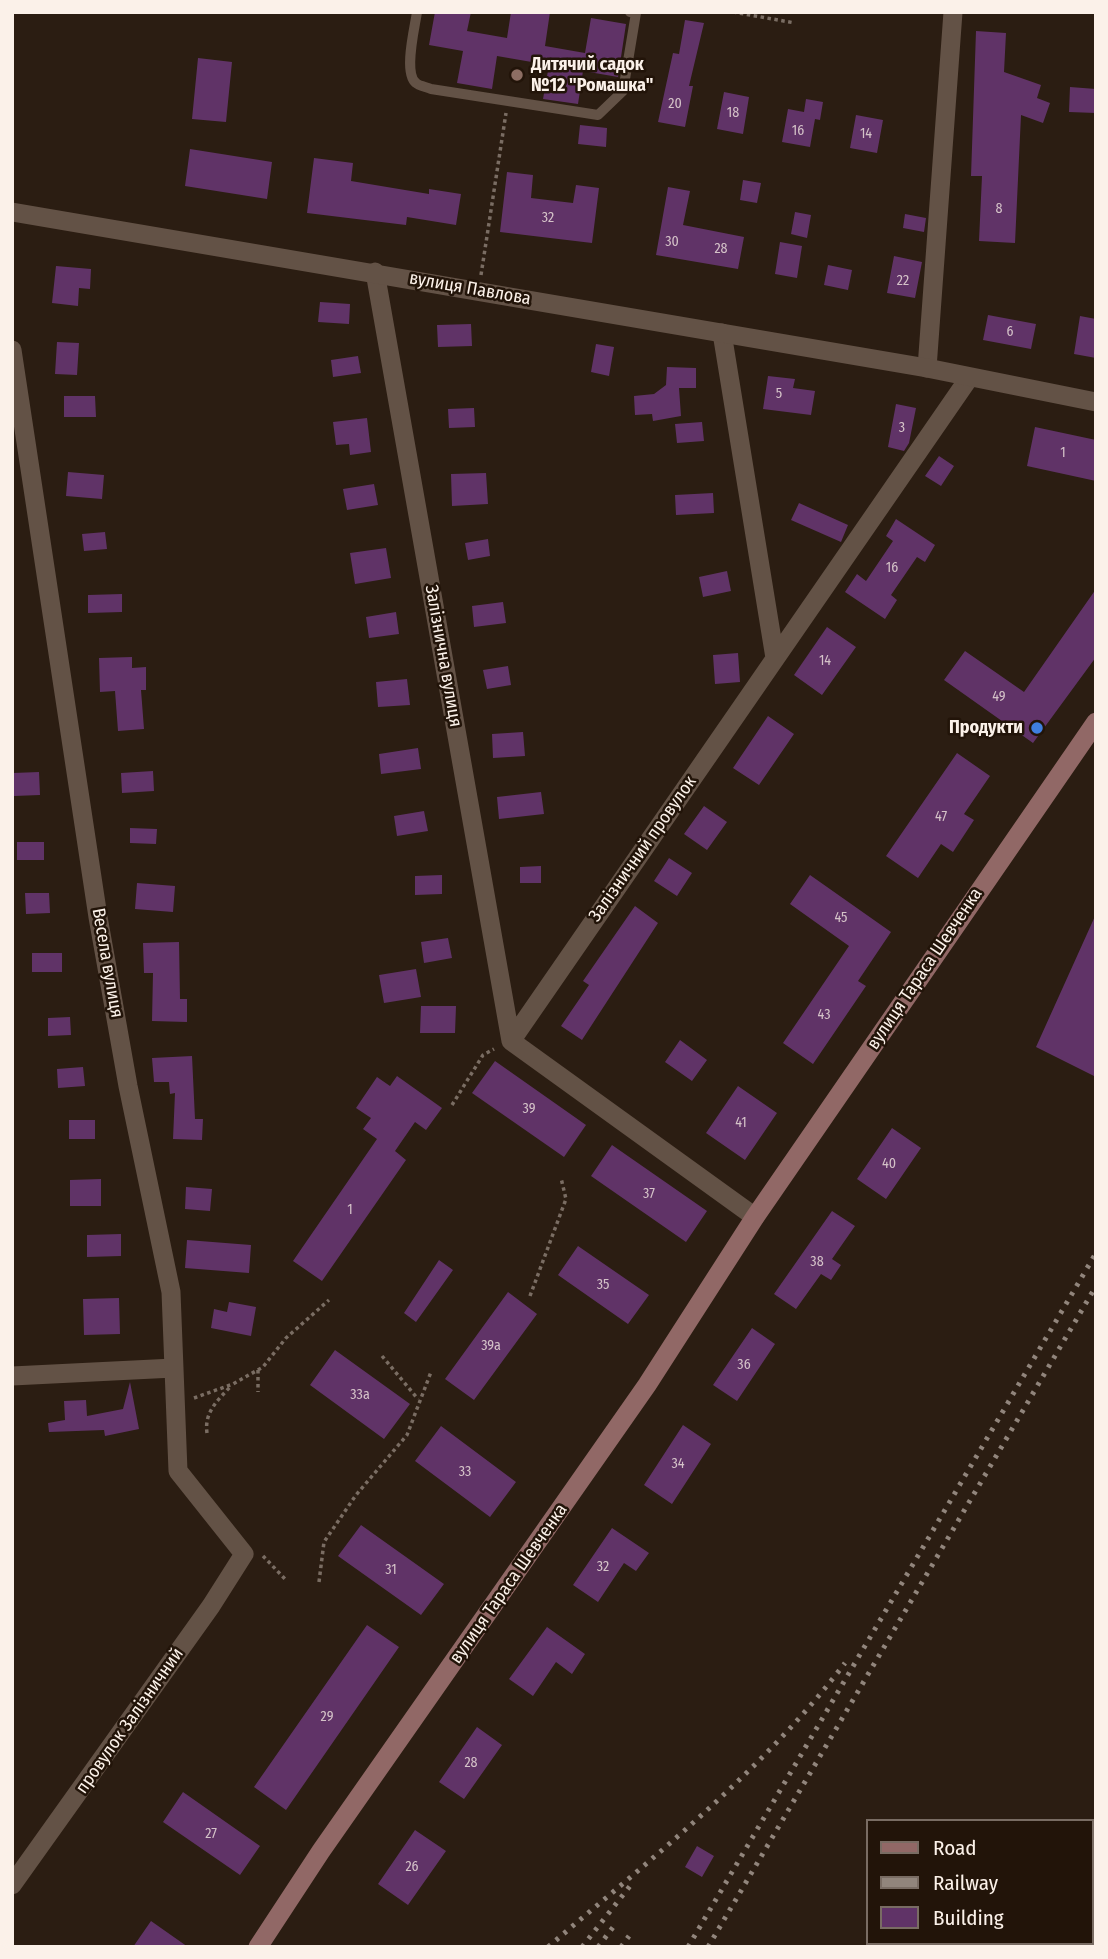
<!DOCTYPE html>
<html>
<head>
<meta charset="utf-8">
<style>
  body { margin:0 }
  #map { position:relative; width:1108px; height:1959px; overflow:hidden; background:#2b1d12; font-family:"Fira Sans Condensed",sans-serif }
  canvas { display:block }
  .frame { position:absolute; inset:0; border:14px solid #fbf1e9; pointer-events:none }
  .legend { position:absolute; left:866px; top:1819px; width:228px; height:126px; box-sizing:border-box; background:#221409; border:2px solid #796c63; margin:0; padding:9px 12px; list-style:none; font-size:21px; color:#fbf1e9 }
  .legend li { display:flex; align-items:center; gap:14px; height:35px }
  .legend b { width:35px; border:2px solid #796c63 }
</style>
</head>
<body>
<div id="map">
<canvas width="1108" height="1959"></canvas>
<div class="frame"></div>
<ul class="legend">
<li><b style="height:9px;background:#916866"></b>Road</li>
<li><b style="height:9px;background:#91857c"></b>Railway</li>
<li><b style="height:19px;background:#603367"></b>Building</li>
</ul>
</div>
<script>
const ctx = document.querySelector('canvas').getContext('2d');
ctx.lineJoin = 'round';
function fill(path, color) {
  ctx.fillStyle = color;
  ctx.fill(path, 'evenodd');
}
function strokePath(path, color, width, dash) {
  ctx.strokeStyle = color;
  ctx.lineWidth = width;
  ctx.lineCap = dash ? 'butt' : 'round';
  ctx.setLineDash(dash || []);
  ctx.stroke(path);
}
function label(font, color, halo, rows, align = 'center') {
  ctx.font = font + ' "Fira Sans Condensed",sans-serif';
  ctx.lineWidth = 5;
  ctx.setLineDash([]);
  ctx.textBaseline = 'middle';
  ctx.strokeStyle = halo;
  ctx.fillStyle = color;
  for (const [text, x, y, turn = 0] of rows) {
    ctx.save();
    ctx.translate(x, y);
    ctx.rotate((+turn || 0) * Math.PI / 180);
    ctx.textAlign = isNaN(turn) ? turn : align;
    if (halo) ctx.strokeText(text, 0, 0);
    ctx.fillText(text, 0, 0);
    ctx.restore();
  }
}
const building = new Path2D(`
  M 435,12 L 471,12 L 467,31 L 507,38 L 511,12 L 550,12 L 545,46 L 585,53 L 591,18 L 626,24 L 618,77 L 583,71 L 578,104 L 543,99 L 549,65 L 497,56 L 492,89 L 457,83 L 463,51 L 429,45 Z
  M 685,20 L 704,23 L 689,86 L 693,86 L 685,127 L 658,122 L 673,53 L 679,54 Z
  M 976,31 L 1006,33 L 1004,72 L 1041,85 L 1037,98 L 1050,103 L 1043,123 L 1021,115 L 1015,243 L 979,241 L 982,176 L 971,176 Z
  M 198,58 L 232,62 L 226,122 L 192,119 Z
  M 1070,87 L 1096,89 L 1096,113 L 1069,112 Z
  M 724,92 L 749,97 L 743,134 L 717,129 Z
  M 806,99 L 823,102 L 820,120 L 815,119 L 810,147 L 782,142 L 788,109 L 804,112 Z
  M 856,115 L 883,120 L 877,153 L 850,148 Z
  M 580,125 L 607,128 L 606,147 L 578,144 Z
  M 190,149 L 272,162 L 267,199 L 185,186 Z
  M 314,158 L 353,163 L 351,181 L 429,194 L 429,189 L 461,194 L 456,225 L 407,217 L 406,225 L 307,213 Z
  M 507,172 L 533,175 L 531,198 L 573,203 L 576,185 L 599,188 L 592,243 L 500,232 Z
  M 743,180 L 761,183 L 757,203 L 740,200 Z
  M 668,187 L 690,191 L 683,225 L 744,237 L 738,269 L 656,255 Z
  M 795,212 L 811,215 L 807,238 L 791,234 Z
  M 905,214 L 926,218 L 924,232 L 903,228 Z
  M 780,242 L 802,246 L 797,278 L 775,274 Z
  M 894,256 L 922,262 L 915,298 L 887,293 Z
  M 828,265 L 852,270 L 848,290 L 824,285 Z
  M 56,266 L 91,269 L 90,289 L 79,288 L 78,306 L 52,303 Z
  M 320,302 L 350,304 L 349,324 L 318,322 Z
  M 988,315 L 1036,324 L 1031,349 L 983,340 Z
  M 1080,316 L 1096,319 L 1096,358 L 1074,354 Z
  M 471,324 L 472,346 L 438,347 L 437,325 Z
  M 57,342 L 79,343 L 77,375 L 55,374 Z
  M 596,344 L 614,347 L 609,376 L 591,372 Z
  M 358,356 L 361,373 L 333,377 L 331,360 Z
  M 667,367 L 696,368 L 696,388 L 679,388 L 681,416 L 653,421 L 652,414 L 635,415 L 634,396 L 654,394 L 666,385 Z
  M 768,376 L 795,379 L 793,388 L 815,391 L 811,415 L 763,409 Z
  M 64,396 L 95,396 L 96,417 L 64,417 Z
  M 896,404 L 916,408 L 909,443 L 904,451 L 888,447 Z
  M 474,408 L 475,427 L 449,428 L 448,409 Z
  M 367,418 L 371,452 L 350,455 L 349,444 L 336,445 L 333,422 Z
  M 702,422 L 704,441 L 677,443 L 675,424 Z
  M 1035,427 L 1096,440 L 1096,481 L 1027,466 Z
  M 939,456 L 954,466 L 941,486 L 925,476 Z
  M 68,472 L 104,475 L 102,499 L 66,496 Z
  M 486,473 L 488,504 L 452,506 L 451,474 Z
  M 374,484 L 378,505 L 347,510 L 343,489 Z
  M 713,493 L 714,513 L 676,515 L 675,495 Z
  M 799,503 L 848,525 L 841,542 L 791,520 Z
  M 896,519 L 935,545 L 925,562 L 917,557 L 891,595 L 897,600 L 885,619 L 845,592 L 857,574 L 866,581 L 893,541 L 886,536 Z
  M 105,532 L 107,549 L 84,551 L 82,534 Z
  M 488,539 L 490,556 L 468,560 L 465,543 Z
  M 386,548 L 391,578 L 355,584 L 350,553 Z
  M 727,571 L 731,591 L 703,597 L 699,577 Z
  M 1096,589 L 1096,657 L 1033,743 L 944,680 L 965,651 L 1024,692 Z
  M 122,594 L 122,612 L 88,613 L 88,595 Z
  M 503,602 L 506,623 L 474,627 L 472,606 Z
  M 396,612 L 399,634 L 369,638 L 366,617 Z
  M 827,627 L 856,647 L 822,695 L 794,675 Z
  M 738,653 L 740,682 L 715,684 L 713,655 Z
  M 132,657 L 132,668 L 146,667 L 146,690 L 141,690 L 144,729 L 118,731 L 115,691 L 100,692 L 99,658 Z
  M 508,666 L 511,685 L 487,689 L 483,670 Z
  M 407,679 L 410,705 L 378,707 L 376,682 Z
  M 768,716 L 794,734 L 759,785 L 733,768 Z
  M 523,732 L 525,756 L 493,758 L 492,734 Z
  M 418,748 L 421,769 L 381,774 L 379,754 Z
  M 957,753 L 990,776 L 964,814 L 974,820 L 953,852 L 941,844 L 918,878 L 886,856 Z
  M 153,771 L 154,791 L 122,793 L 121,773 Z
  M 39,772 L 40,795 L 14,796 L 13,773 Z
  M 541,792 L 544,814 L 499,819 L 497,797 Z
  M 704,806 L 727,822 L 707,850 L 684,834 Z
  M 424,811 L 428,831 L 397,836 L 394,816 Z
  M 130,828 L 157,829 L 156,844 L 130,843 Z
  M 17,842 L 44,842 L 44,860 L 17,860 Z
  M 669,858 L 692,873 L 677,896 L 654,881 Z
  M 541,866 L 541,883 L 520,883 L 520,867 Z
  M 442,875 L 442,894 L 415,895 L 415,876 Z
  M 810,875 L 891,932 L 858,981 L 866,986 L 813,1064 L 783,1043 L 849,946 L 790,904 Z
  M 137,883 L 175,886 L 173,912 L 135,909 Z
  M 25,893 L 49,893 L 50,913 L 26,914 Z
  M 635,906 L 658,923 L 582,1040 L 561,1026 L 589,985 L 583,981 Z
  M 1096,914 L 1096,1077 L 1036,1047 Z
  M 448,938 L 452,958 L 424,963 L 421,942 Z
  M 179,942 L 180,999 L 187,999 L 187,1022 L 152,1021 L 153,973 L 144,973 L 143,943 Z
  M 32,953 L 62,953 L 62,972 L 32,972 Z
  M 416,969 L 421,997 L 384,1003 L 379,975 Z
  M 421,1006 L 456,1006 L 455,1033 L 420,1033 Z
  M 70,1017 L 71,1035 L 48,1036 L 48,1018 Z
  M 680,1040 L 707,1060 L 692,1081 L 665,1062 Z
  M 192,1056 L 195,1119 L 203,1119 L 202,1140 L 173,1139 L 175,1093 L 170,1094 L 169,1082 L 154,1082 L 152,1058 Z
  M 495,1061 L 586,1125 L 564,1157 L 472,1093 Z
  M 83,1067 L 85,1086 L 58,1088 L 57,1069 Z
  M 397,1076 L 442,1108 L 426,1130 L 415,1122 L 395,1151 L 406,1160 L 322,1281 L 293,1261 L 377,1139 L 363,1129 L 371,1118 L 356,1108 L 377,1077 L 390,1086 Z
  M 738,1086 L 777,1113 L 745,1160 L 706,1133 Z
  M 69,1120 L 95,1120 L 95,1139 L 69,1139 Z
  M 892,1128 L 921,1148 L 886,1199 L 857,1179 Z
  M 612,1145 L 707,1211 L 686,1242 L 591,1176 Z
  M 101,1179 L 101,1206 L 70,1206 L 70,1180 Z
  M 186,1187 L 212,1189 L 210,1211 L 185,1209 Z
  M 832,1211 L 855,1226 L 832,1259 L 841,1265 L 831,1280 L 821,1274 L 796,1309 L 774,1294 Z
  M 121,1234 L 121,1256 L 87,1257 L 87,1235 Z
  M 187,1240 L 251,1245 L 249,1273 L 185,1268 Z
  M 578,1246 L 649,1295 L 628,1324 L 558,1275 Z
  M 439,1260 L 453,1270 L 416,1322 L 404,1313 Z
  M 508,1292 L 537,1314 L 474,1400 L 445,1379 Z
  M 119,1298 L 120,1334 L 84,1335 L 83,1299 Z
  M 229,1302 L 256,1307 L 251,1336 L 211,1328 L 214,1309 L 227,1312 Z
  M 752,1328 L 775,1344 L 737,1401 L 713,1385 Z
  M 335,1350 L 410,1404 L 384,1439 L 310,1385 Z
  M 130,1382 L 139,1429 L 105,1436 L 104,1430 L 49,1432 L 48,1423 L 65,1420 L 64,1401 L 86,1400 L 87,1416 L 123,1409 Z
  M 683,1425 L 711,1444 L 672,1504 L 644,1485 Z
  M 441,1426 L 516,1482 L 490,1517 L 415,1461 Z
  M 361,1525 L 444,1584 L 421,1615 L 338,1556 Z
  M 612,1528 L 649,1553 L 636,1571 L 624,1563 L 598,1602 L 573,1585 Z
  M 367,1625 L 399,1647 L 286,1810 L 254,1787 Z
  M 547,1627 L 585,1654 L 572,1674 L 556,1662 L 533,1696 L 509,1679 Z
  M 477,1727 L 502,1745 L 464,1799 L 439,1782 Z
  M 183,1792 L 260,1846 L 240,1875 L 163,1822 Z
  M 415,1830 L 446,1851 L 408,1905 L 378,1884 Z
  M 697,1846 L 714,1856 L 702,1877 L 685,1867 Z
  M 151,1921 L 188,1947 L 133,1947 Z`);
const path = new Path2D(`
  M 733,12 L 795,23
  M 481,275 L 506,113
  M 452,1105 L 483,1055 L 494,1049
  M 530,1296 L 566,1199 L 561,1178
  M 382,1356 L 418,1399
  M 258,1370 L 258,1392
  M 194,1398 L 233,1384 L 263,1367 L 286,1338 L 329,1300
  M 207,1433 C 204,1412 218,1400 231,1386
  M 263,1556 L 286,1580
  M 319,1582 L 324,1542 L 356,1495 L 407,1435 L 431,1372`);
const service = new Path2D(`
  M 417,12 C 415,27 403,73 416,83 C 419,86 427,87 431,89 L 598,115 L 623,91 L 636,13 L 630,12`);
const minor = new Path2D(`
  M 375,272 L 511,1041
  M 722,333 L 775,658
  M 12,350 L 98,917 L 128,1086 L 171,1292 L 178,1471 L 244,1554 L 211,1606 L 12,1885
  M 927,368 L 953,12
  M 511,1041 L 969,378
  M 511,1041 L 755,1217
  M 12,1376 L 174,1368`);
const tertiary = new Path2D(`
  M 12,212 L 927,368 L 1096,402`);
const secondary = new Path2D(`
  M 258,1947 L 321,1851 L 647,1385 L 755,1217 L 1096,722`);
const rail = new Path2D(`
  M 548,1947 C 651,1859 762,1772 845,1663
  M 582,1947 L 630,1886
  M 598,1947 L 617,1922
  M 621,1947 L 629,1936
  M 688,1947 L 1096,1253
  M 708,1947 L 1096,1286`);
const markers = [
  [517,75,7,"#8d6e63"],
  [1037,728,7,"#3f7fe0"]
];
const numberNames = [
  ["20",675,104],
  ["18",733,113],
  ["16",798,131],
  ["14",866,134],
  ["8",999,209],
  ["32",548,218],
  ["30",672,242],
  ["28",721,249],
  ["22",903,281],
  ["6",1010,332],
  ["5",779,394],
  ["3",902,428],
  ["1",1063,453],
  ["16",892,568],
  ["14",825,661],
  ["49",999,697],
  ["47",941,817],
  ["45",841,918],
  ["43",824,1015],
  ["39",529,1109],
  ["41",741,1123],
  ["40",889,1164],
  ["37",649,1194],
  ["1",350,1210],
  ["38",817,1262],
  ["35",603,1285],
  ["39а",491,1346],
  ["36",744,1365],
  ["33а",360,1395],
  ["34",678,1464],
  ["33",465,1472],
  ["32",603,1567],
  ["31",391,1570],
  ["29",327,1717],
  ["28",471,1763],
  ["27",211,1834],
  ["26",412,1867]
];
const poiNames = [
  ["Дитячий садок",531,65],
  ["№12 \"Ромашка\"",531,86],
  ["Продукти",1023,728,"right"]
];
const streetNames = [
  ["вулиця Павлова",470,289,10],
  ["Залізнична вулиця",443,656,80],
  ["Залізничний провулок",643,849,-55],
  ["Весела вулиця",107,963,80],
  ["вулиця Тараса Шевченка",925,969,-56],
  ["вулиця Тараса Шевченка",509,1584,-55],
  ["провулок Залізничний",130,1721,-55]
];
fill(building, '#603367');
strokePath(path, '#7a6d63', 3.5, [3.5, 3.5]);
strokePath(service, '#635246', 10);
strokePath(minor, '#635246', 19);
strokePath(tertiary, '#635246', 19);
strokePath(secondary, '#916866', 19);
strokePath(rail, '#91857c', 5, [3.5, 7]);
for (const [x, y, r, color] of markers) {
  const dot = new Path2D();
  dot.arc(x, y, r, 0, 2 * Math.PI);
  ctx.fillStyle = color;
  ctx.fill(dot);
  strokePath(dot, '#221409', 2.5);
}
label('14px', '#d4c2c8', null, numberNames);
label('bold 18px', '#fbf1e9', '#221409', poiNames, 'left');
label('18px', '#fbf1e9', '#221409', streetNames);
</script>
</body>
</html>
